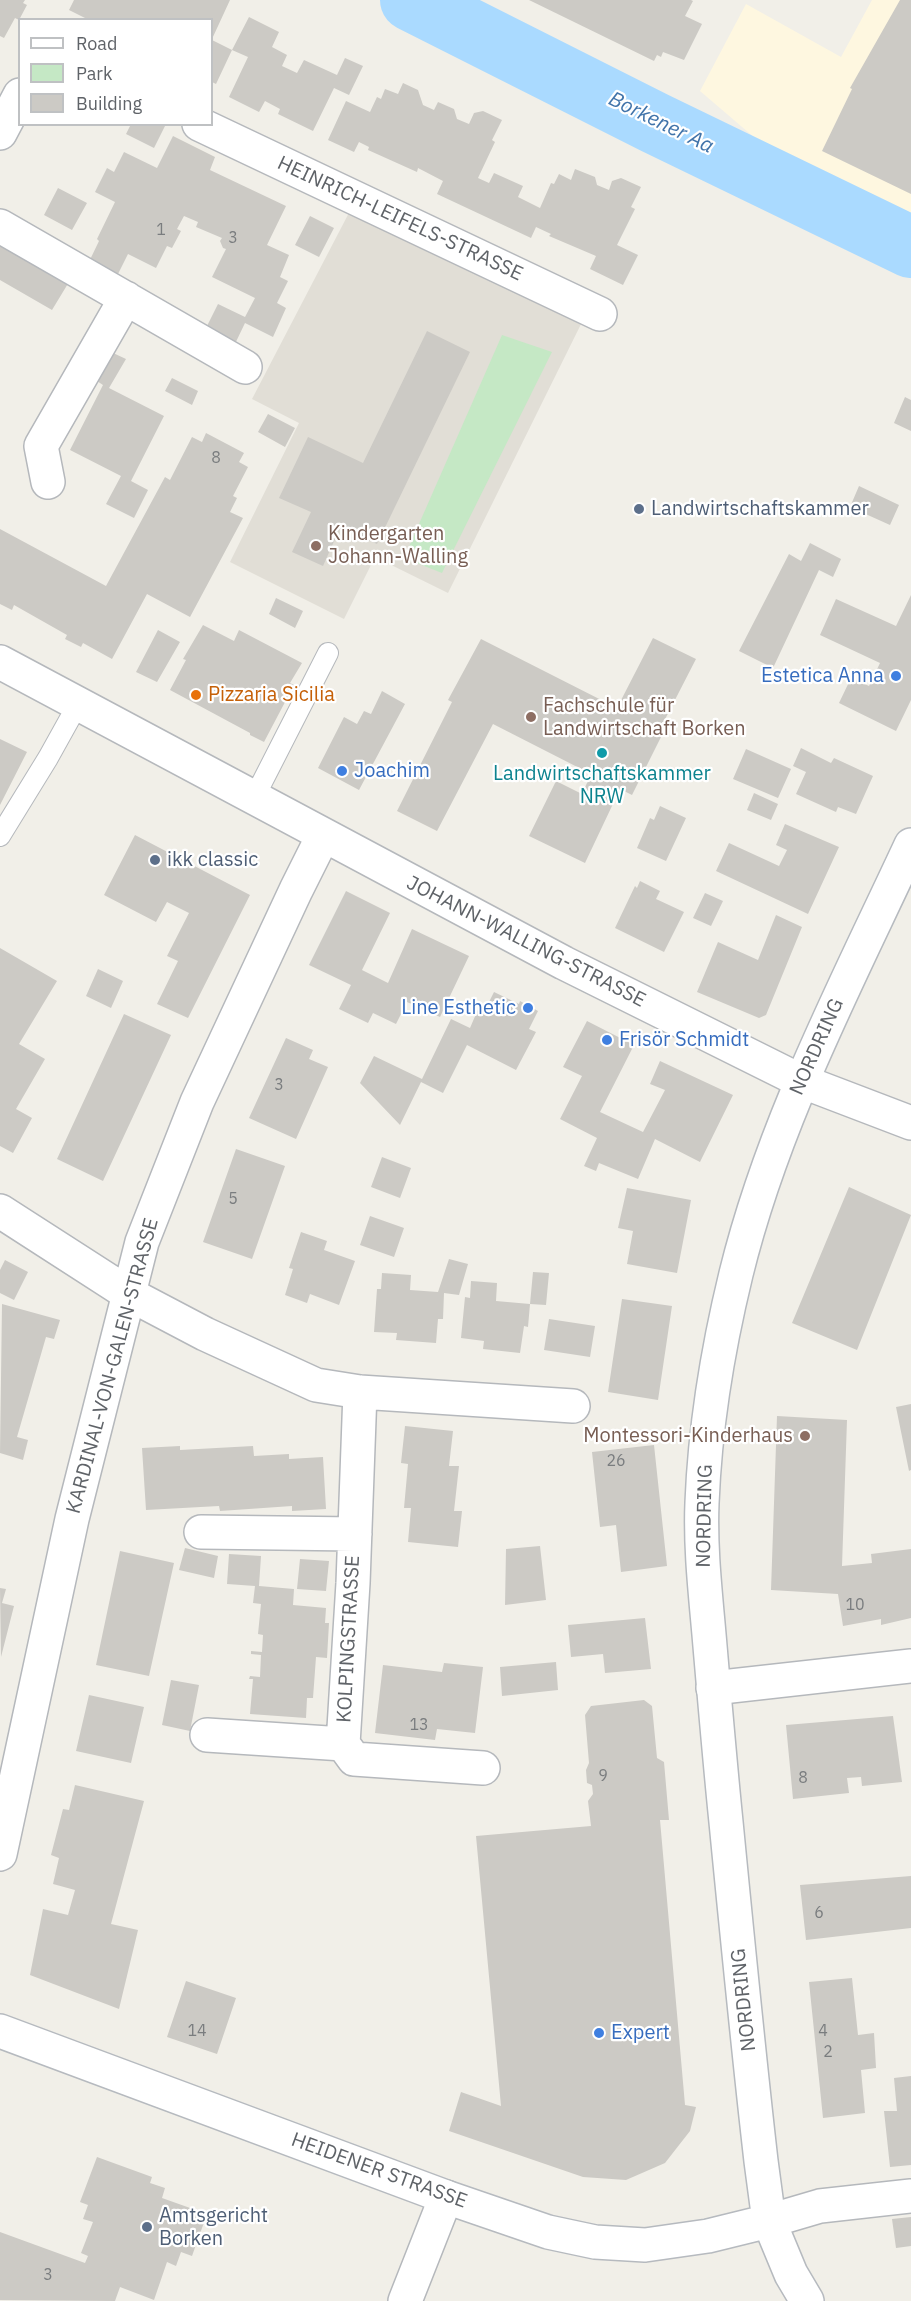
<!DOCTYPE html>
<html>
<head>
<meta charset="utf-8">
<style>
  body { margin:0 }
  #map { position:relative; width:911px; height:2301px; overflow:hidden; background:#f1efe8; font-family:"IBM Plex Sans",sans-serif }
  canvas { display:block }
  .legend { position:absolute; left:18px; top:18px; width:195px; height:108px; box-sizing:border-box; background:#fff; border:2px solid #bfc1c3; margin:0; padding:8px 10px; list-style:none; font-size:18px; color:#5f6368 }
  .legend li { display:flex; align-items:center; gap:12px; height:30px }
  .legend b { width:30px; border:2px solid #bfc1c3 }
</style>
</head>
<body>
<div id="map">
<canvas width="911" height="2301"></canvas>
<ul class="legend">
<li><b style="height:8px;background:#fff"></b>Road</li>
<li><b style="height:16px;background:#c5e8c5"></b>Park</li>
<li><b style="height:16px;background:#cccac5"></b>Building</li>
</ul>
</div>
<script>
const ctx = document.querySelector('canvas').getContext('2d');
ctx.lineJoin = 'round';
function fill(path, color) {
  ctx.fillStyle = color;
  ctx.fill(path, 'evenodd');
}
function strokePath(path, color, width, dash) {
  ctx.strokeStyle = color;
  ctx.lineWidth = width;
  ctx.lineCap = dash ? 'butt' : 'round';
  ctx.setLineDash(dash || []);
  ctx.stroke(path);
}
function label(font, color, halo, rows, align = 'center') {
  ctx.font = font + ' "IBM Plex Sans",sans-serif';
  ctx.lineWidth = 4.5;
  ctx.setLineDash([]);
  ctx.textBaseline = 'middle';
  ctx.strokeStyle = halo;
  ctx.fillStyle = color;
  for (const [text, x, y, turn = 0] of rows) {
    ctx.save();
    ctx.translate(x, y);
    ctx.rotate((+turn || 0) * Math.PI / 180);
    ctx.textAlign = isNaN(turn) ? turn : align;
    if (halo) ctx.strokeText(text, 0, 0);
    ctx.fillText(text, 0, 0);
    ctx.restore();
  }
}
const commercial = new Path2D(`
  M 872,0 L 911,0 L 911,213 L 769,150 L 700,91 L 746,4 L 841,57 Z`);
const education = new Path2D(`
  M 352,207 L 585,316 L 448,593 L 375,557 L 344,619 L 230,562 L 299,423 L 252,399 Z`);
const green = new Path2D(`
  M 502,335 L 552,352 L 442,573 L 404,558 Z`);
const river = new Path2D(`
  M 411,0 L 655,123 L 911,247`);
const building = new Path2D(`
  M 0,0 L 25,0 L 23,3 L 27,5 L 19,20 L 15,18 L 4,38 L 0,36 Z
  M 74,0 L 230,0 L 212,39 L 212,20 L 89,20 L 69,10 Z
  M 529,0 L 691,0 L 693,1 L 685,16 L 702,24 L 684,60 L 663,52 L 661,57 L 657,55 L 654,61 Z
  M 900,0 L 911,0 L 911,194 L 822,151 L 852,89 L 850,88 Z
  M 249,17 L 279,32 L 272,47 L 287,55 L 282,66 L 297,73 L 304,60 L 337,75 L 345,58 L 363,66 L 349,95 L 334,88 L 313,131 L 278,114 L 280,109 L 265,101 L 259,112 L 229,97 L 248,57 L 232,50 Z
  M 212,40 L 232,50 L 216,84 L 212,82 Z
  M 403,83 L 418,90 L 423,105 L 434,110 L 438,102 L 454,109 L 457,119 L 469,124 L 474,113 L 483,111 L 502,120 L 492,140 L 495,142 L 478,178 L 489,183 L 494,173 L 523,186 L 518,197 L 540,208 L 551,183 L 554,184 L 559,174 L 571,180 L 575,169 L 595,177 L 597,185 L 609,190 L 612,181 L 621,178 L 641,187 L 631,207 L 635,209 L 617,245 L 638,255 L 623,285 L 590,269 L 596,256 L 549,236 L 551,234 L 536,227 L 531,238 L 437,194 L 443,181 L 418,168 L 417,172 L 368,150 L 369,147 L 359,142 L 354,152 L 328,140 L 346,101 L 370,112 L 377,97 L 381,99 L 385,89 L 398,94 Z
  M 131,124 L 166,124 L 154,148 L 126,134 Z
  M 173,136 L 215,157 L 210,170 L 286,206 L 267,245 L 289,255 L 280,277 L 288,281 L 277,303 L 286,308 L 273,337 L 245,323 L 233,348 L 203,334 L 218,304 L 245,317 L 255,298 L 212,277 L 226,249 L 223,248 L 220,241 L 222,238 L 196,227 L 198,222 L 184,216 L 177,229 L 181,231 L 172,248 L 167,246 L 156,268 L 128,254 L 114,282 L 86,268 L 99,241 L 97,239 L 115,202 L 95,192 L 107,168 L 114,172 L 124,152 L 157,168 Z
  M 58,188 L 87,203 L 72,230 L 44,215 Z
  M 310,216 L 334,228 L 319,257 L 295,245 Z
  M 0,238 L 72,277 L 52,310 L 0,280 Z
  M 427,331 L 470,352 L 377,544 L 340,528 L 323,566 L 292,552 L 311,512 L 279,498 L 308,437 L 363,463 Z
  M 111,352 L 126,359 L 109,388 L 164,416 L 131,481 L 148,490 L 134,518 L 106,504 L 121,476 L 70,450 L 103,385 L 94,379 Z
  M 172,378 L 198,391 L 192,405 L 165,391 Z
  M 905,397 L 911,400 L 911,431 L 894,423 Z
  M 268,414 L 295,428 L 285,447 L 258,432 Z
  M 206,433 L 244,453 L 239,462 L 248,467 L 233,496 L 237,498 L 230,512 L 243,518 L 190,617 L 147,594 L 112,659 L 83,643 L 81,647 L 65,639 L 67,635 L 14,605 L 12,610 L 0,604 L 0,529 L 106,586 L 165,477 L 170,480 L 192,437 L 202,442 Z
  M 859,486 L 899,505 L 890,525 L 850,507 Z
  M 810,543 L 841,559 L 833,577 L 819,570 L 773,668 L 739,651 L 789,554 L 801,561 Z
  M 911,595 L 911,700 L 896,731 L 839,703 L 851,678 L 869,686 L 880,663 L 820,635 L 836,599 L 896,626 Z
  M 276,598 L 303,611 L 295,628 L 269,614 Z
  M 203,625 L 234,641 L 239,630 L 302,663 L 290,683 L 294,685 L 264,742 L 250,735 L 250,733 L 170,690 L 186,660 L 183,659 Z
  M 158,630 L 180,642 L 157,682 L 136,672 Z
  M 653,638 L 696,659 L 659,731 L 663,733 L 632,795 L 620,789 L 585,863 L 529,836 L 556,781 L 582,794 L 591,774 L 493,724 L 437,831 L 397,811 L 452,702 L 448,700 L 481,639 L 617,708 Z
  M 382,691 L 405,704 L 359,790 L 318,768 L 344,717 L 357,724 L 364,711 L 371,714 Z
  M 0,739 L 27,752 L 0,805 Z
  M 801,748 L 831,763 L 834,758 L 873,776 L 856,814 L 838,807 L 836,812 L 796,794 L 806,772 L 793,766 Z
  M 746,749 L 791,769 L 778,798 L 733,779 Z
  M 754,793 L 778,804 L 771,820 L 747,810 Z
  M 660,806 L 686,818 L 666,861 L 637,848 L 650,818 L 654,820 Z
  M 785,824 L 839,847 L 808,914 L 716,871 L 729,843 L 779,866 L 787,850 L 776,845 Z
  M 135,835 L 250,895 L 188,1018 L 157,1004 L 178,961 L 167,956 L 189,913 L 167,902 L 156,922 L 104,895 Z
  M 640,881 L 660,891 L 656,899 L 684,912 L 664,952 L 615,928 L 635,886 L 637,888 Z
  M 346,891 L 390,913 L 362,970 L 388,983 L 412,929 L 469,956 L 440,1017 L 407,1002 L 396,1024 L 373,1013 L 368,1023 L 339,1009 L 351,985 L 309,965 Z
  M 705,893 L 723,901 L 711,926 L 693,918 Z
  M 776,915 L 802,927 L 766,1015 L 759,1018 L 697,992 L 718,942 L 758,960 Z
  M 0,948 L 57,981 L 19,1044 L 45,1059 L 16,1109 L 32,1118 L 13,1153 L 0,1146 Z
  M 98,969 L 123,981 L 111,1008 L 86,996 Z
  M 494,992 L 519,1004 L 520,1001 L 538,1011 L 529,1029 L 536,1032 L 516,1070 L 467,1045 L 443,1093 L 421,1082 L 400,1125 L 360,1083 L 374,1056 L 422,1079 L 451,1019 L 470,1028 L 479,1007 L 485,1010 Z
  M 124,1014 L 171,1035 L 103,1181 L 57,1159 Z
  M 587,1021 L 634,1045 L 600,1112 L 643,1132 L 665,1090 L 650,1084 L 660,1061 L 733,1095 L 700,1162 L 655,1139 L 638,1179 L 599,1163 L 596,1171 L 584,1166 L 597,1138 L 560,1119 L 582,1076 L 563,1067 Z
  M 286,1038 L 313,1050 L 309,1059 L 328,1067 L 296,1139 L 249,1118 Z
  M 236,1149 L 285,1166 L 252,1259 L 203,1242 Z
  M 382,1157 L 411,1168 L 400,1198 L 371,1187 Z
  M 849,1187 L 911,1215 L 857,1350 L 792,1323 Z
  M 627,1188 L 691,1200 L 677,1273 L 627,1264 L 633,1231 L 618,1228 Z
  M 370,1216 L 404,1228 L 394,1257 L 360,1245 Z
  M 301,1232 L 327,1241 L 324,1250 L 355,1261 L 339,1305 L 310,1294 L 307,1303 L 285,1295 L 293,1269 L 289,1268 Z
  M 449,1259 L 468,1264 L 459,1295 L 444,1293 L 443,1319 L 438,1319 L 436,1343 L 396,1340 L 397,1333 L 374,1332 L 377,1289 L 381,1289 L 382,1273 L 411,1275 L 410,1290 L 438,1292 Z
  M 5,1260 L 28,1272 L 14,1300 L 0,1293 L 0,1270 Z
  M 533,1272 L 549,1273 L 546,1305 L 530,1304 Z
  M 471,1281 L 497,1283 L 496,1301 L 530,1304 L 528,1327 L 524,1326 L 520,1353 L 483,1349 L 484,1341 L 461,1338 L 465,1297 L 470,1298 Z
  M 622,1299 L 672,1306 L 658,1400 L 608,1392 Z
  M 2,1304 L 60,1320 L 54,1339 L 46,1337 L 17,1437 L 28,1440 L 23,1460 L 0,1453 Z
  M 549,1319 L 595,1326 L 590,1357 L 544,1350 Z
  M 911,1404 L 911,1470 L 909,1471 L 896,1407 Z
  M 777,1416 L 847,1420 L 842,1566 L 872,1563 L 871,1554 L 911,1549 L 911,1618 L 881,1625 L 881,1619 L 843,1626 L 838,1594 L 771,1590 Z
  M 405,1426 L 453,1431 L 449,1466 L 459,1466 L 454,1511 L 462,1511 L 458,1547 L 408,1542 L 411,1508 L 404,1508 L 408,1464 L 401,1463 Z
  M 654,1445 L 667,1566 L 621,1572 L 616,1525 L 600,1527 L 592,1452 Z
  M 180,1446 L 180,1450 L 253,1446 L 254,1456 L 289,1454 L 289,1459 L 323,1457 L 326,1509 L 292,1511 L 292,1506 L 220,1511 L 219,1506 L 146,1510 L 142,1448 Z
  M 540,1546 L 546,1600 L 505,1605 L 506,1549 Z
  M 185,1548 L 218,1556 L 214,1578 L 179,1570 Z
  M 120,1551 L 174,1563 L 149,1676 L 96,1665 Z
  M 229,1554 L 261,1556 L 259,1586 L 294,1589 L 293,1605 L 326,1608 L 325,1623 L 329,1623 L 327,1658 L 316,1657 L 313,1698 L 307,1698 L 306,1718 L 250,1714 L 253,1679 L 249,1679 L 250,1676 L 260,1677 L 261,1655 L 251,1654 L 251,1651 L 262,1652 L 263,1635 L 258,1634 L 261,1604 L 253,1603 L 255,1586 L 227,1584 Z
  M 300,1559 L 329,1561 L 326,1591 L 297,1589 Z
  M 0,1588 L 6,1589 L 2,1603 L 14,1606 L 1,1657 Z
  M 645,1618 L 651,1669 L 605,1673 L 603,1654 L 571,1657 L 568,1625 Z
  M 556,1662 L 558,1690 L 502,1696 L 500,1667 Z
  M 444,1663 L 483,1667 L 475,1733 L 437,1729 L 435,1740 L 375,1733 L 383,1665 L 442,1672 Z
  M 171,1680 L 199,1685 L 190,1731 L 162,1725 Z
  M 89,1695 L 144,1707 L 131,1763 L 76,1751 Z
  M 644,1700 L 652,1706 L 657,1758 L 664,1762 L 669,1820 L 660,1820 L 685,2105 L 696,2107 L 690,2131 L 665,2163 L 626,2180 L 583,2177 L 449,2131 L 461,2092 L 501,2106 L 476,1836 L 591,1826 L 588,1801 L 593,1794 L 592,1785 L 587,1783 L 586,1770 L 589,1763 L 585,1715 L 591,1706 Z
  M 893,1716 L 902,1782 L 862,1786 L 861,1777 L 847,1778 L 849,1793 L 793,1799 L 786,1725 Z
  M 75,1785 L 144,1801 L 111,1924 L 138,1930 L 119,2009 L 30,1975 L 43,1909 L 68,1915 L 75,1890 L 53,1884 L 59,1858 L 51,1855 L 63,1809 L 69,1810 Z
  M 911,1876 L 911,1928 L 806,1940 L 800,1885 Z
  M 852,1978 L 858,2035 L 874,2033 L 876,2068 L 861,2070 L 865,2113 L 823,2118 L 809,1982 Z
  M 186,1981 L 236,1998 L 217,2054 L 167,2037 Z
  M 911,2076 L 911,2165 L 890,2167 L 884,2111 L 897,2111 L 894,2078 Z
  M 97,2157 L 152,2177 L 150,2183 L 165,2188 L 162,2198 L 207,2214 L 192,2256 L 181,2252 L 176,2266 L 167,2262 L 154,2300 L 120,2287 L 115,2301 L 0,2300 L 0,2232 L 85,2263 L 88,2256 L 81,2253 L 93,2222 L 83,2219 L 88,2205 L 80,2202 Z
  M 911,2217 L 911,2246 L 896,2248 L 892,2219 Z`);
const service = new Path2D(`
  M 254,798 L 328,653
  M 0,836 L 48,758 L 78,704`);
const minor = new Path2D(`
  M 199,124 L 600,314
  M 0,133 L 20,95
  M 0,226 L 245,367
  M 48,482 L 41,446 L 126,298
  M 0,662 L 564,963 L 801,1081 L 911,1123
  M 0,1211 L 129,1294 L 205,1334 L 316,1385 L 360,1392 L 573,1406
  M 360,1392 L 353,1583 L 343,1744 L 354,1759 L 483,1768
  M 201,1532 L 355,1534
  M 713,1688 L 911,1666
  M 207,1735 L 343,1744
  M 0,1854 L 72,1519 L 142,1242 L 197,1102 L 296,890 L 323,836
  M 769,2221 L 820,2206 L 911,2196
  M 405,2301 L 446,2197`);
const secondary = new Path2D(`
  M 0,2031 L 446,2197 L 548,2232 L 595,2242 L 645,2245 L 708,2236 L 769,2221
  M 807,2301 L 791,2274 L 769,2221 L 761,2161 C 748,2048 737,1935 726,1822 C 720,1763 715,1704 710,1646 C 706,1598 700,1550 702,1503 C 705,1426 718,1348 736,1274 C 773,1123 846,985 911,845`);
const markers = [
  [639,509,6,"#5c6f8a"],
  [316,546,6,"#8d6e63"],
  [896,676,6,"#3f7fe0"],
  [196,695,6,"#e8710a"],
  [531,717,6,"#8d6e63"],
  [602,753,6,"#0f9aa8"],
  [342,771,6,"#3f7fe0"],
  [155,860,6,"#5c6f8a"],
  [528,1008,6,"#3f7fe0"],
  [607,1040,6,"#3f7fe0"],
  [805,1436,6,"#8d6e63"],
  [599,2033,6,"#3f7fe0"],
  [147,2227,6,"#5c6f8a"]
];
const numberNames = [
  ["1",161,230],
  ["3",233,238],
  ["8",216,458],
  ["3",279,1085],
  ["5",233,1199],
  ["26",616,1461],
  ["10",855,1605],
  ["13",419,1725],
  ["9",603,1776],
  ["8",803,1778],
  ["6",819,1913],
  ["14",197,2031],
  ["4",823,2031],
  ["2",828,2052],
  ["3",48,2275]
];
const streetNames = [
  ["HEINRICH-LEIFELS-STRASSE",400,219,25],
  ["JOHANN-WALLING-STRASSE",526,942,27],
  ["NORDRING",817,1047,-66],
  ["KARDINAL-VON-GALEN-STRASSE",113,1366,-75],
  ["NORDRING",705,1516,-89],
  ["KOLPINGSTRASSE",349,1639,-87],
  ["NORDRING",744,2000,-96],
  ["HEIDENER STRASSE",379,2171,20]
];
const serviceNames = [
  ["Landwirtschaftskammer",651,509],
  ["ikk classic",167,860],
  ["Amtsgericht",159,2216],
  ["Borken",159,2239]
];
const educationNames = [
  ["Kindergarten",328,534],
  ["Johann-Walling",328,557],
  ["Fachschule für",543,706],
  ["Landwirtschaft Borken",543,729],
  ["Montessori-Kinderhaus",793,1436,"right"]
];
const shopNames = [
  ["Estetica Anna",884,676,"right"],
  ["Joachim",354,771],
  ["Line Esthetic",516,1008,"right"],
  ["Frisör Schmidt",619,1040],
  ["Expert",611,2033]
];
const foodNames = [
  ["Pizzaria Sicilia",208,695]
];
const cultureNames = [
  ["Landwirtschaftskammer",602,774],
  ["NRW",602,797]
];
const waterNames = [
  ["Borkener Aa",661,123,26]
];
fill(commercial, '#fef7e0');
fill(education, '#e1ded6');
fill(green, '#c5e8c5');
strokePath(river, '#aadaff', 62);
fill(building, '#cccac5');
strokePath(service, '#b5b8bc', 22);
strokePath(minor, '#b5b8bc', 36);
strokePath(secondary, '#b6babf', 36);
strokePath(service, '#fff', 20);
strokePath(minor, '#fff', 33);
strokePath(secondary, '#fff', 33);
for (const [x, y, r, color] of markers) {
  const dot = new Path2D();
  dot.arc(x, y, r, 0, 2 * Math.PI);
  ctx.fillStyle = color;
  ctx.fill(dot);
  strokePath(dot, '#fff', 2);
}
label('16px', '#7a7d7f', null, numberNames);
label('20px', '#5f6368', '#fff', streetNames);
label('20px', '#4e5e75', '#fff', serviceNames, 'left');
label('20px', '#785e54', '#fff', educationNames, 'left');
label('20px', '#366cbe', '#fff', shopNames, 'left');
label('20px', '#c56008', '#fff', foodNames, 'left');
label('20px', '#0d838f', '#fff', cultureNames);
label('italic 21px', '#4174aa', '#fff', waterNames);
</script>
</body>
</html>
